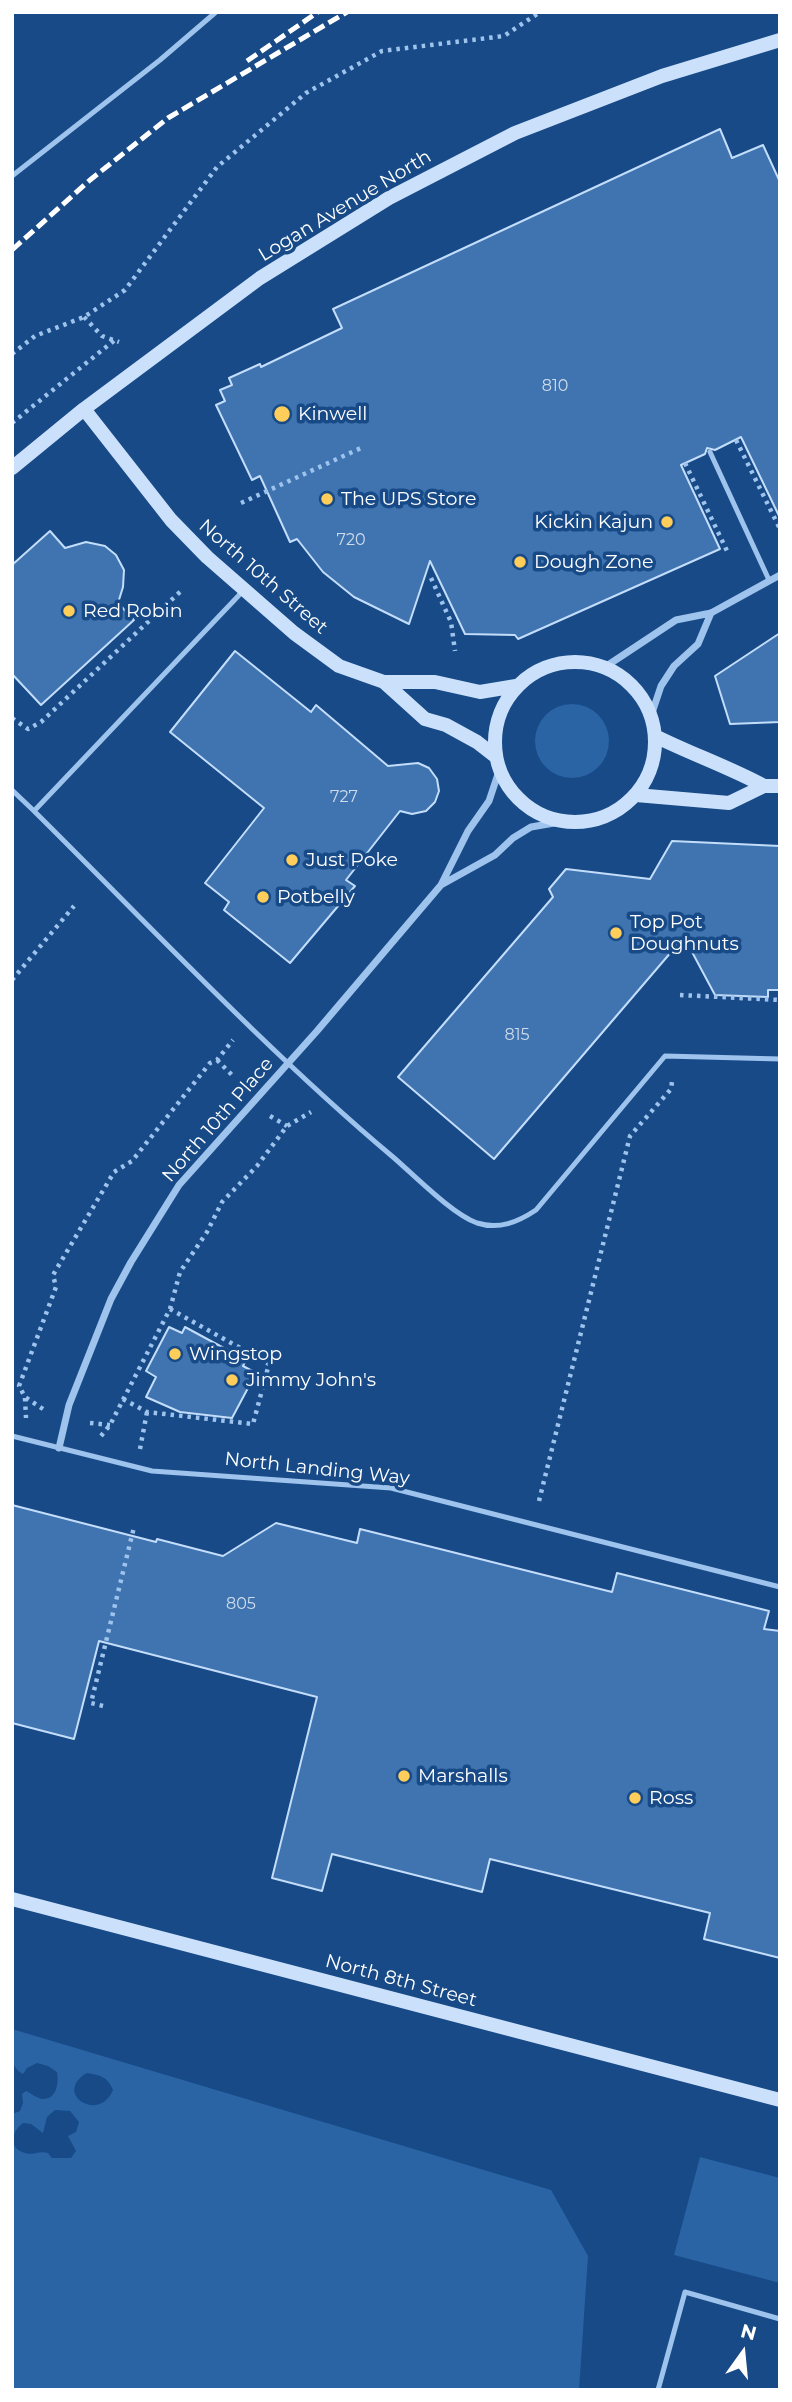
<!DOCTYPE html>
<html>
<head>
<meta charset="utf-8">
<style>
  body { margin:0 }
  #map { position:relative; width:792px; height:2402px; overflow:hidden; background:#174a87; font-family:Montserrat,sans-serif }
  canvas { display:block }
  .frame { position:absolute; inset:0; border:14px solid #fff; pointer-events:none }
  .north { position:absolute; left:708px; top:2318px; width:70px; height:70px; -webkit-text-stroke:5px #174a87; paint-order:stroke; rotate:15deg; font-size:19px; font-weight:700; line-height:28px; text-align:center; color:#fff }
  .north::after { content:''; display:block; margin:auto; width:24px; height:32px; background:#fff; clip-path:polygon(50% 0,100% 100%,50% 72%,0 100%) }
</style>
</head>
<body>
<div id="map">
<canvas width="792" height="2402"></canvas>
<div class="frame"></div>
<div class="north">N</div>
</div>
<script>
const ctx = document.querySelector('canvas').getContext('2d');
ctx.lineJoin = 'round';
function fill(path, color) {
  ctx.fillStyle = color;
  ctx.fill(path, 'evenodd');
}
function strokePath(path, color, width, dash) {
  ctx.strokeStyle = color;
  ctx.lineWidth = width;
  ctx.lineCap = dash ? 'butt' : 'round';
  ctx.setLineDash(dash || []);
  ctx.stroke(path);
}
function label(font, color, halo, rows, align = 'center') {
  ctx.font = font + ' Montserrat,sans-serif';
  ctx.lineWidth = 7;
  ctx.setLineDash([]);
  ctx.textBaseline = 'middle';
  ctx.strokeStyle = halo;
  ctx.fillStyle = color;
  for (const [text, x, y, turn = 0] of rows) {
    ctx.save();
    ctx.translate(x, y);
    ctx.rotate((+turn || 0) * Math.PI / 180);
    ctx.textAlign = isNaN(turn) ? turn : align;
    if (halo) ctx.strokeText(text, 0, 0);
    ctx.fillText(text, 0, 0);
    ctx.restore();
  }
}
const green = new Path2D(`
  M535 741a37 37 0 1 1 74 0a37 37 0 1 1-74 0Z
  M 12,2029 L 551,2190 L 588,2256 L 579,2390 L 12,2390 L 12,2114 L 20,2111 L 23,2103 L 22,2094 L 26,2091 C 31,2093 36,2098 42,2099 C 57,2100 59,2082 57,2072 L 48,2066 L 37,2063 L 27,2068 L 23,2074 C 7,2066 12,2045 12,2029 ZM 87,2073 C 100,2075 108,2077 113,2090 C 99,2124 52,2093 87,2073 ZM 55,2110 L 70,2111 L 79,2122 L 76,2132 L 68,2136 L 76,2151 L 71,2158 L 52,2158 L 48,2153 C 39,2150 33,2156 25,2153 C 8,2148 11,2132 23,2123 L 31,2124 L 43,2133 L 47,2117 Z
  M 700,2157 L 780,2178 L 780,2283 L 674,2255 Z`);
const building = new Path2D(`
  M 720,129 L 732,158 L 763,145 L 780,182 L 780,518 L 741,437 L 715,450 L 707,448 L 705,454 L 681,465 L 720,549 L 518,639 L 515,635 L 465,634 L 430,561 L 409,624 L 354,597 L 323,572 L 297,539 L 290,542 L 260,476 L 252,480 L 216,405 L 225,401 L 220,390 L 232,385 L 229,378 L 260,364 L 261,367 L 342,328 L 333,309 Z
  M 50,531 L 65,548 L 86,542 L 105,546 L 116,555 L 124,570 L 123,587 L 118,603 L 134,620 L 41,705 L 12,674 L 12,565 Z
  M 780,633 L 780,722 L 730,724 L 715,676 Z
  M 235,651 L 311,712 L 316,705 L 388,766 L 418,763 L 429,768 L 437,779 L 439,791 L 435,802 L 426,811 L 412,814 L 400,811 L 346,880 L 355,886 L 290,963 L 224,910 L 229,902 L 205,883 L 264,808 L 170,732 Z
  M 672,841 L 780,846 L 780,990 L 768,990 L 768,997 L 715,995 L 684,937 L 494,1159 L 398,1077 L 553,897 L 549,889 L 566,869 L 650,879 Z
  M 169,1327 L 182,1333 L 185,1327 L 246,1360 L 243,1366 L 256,1373 L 232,1418 L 180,1412 L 146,1397 L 156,1377 L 146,1371 Z
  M 12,1505 L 156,1542 L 157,1539 L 223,1556 L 276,1523 L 357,1543 L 360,1529 L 612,1592 L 617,1573 L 769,1611 L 764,1629 L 780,1631 L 780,1958 L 704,1939 L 710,1913 L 490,1859 L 482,1892 L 332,1854 L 322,1891 L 272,1878 L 317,1697 L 99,1641 L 74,1739 L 12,1723 Z`);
const path = new Path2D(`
  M 84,317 L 102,336 L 119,342
  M 12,354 L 35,336 L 84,317 L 125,290 L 217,167 L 306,93 L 382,51 L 504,36 L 540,12
  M 12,423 L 116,339
  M 736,440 L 780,529
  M 685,463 L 728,553
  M 241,503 L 361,448
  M 431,578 L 451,622 L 455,651
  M 12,718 L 28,729 L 41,722 L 181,591
  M 12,980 L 74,906
  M 680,995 L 780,1000
  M 217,1060 L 235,1078
  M 270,1116 L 287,1126
  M 25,1398 L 26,1418
  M 123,1399 L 147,1412 L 253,1424 L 269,1364 L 170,1309
  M 43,1409 L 25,1397 L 19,1386 L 56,1287 L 53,1275 L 114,1172 L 132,1161 L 210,1063 L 217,1060 L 233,1040
  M 90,1423 L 110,1425
  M 101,1436 L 110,1425 L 170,1309 L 180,1272 L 207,1232 L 222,1202 L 257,1166 L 287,1126 L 311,1112
  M 140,1449 L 147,1412
  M 539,1501 L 630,1136 L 671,1089 L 672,1082
  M 103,1706 L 91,1703 L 134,1527`);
const lane = new Path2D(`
  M 12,176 L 160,60 L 216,12
  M 710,452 L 769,580
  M 243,591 L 34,811 C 152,928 266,1050 393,1157 C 414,1175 452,1214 477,1223 C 499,1230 518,1222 536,1210 L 665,1056 L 780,1059
  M 12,790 L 34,811
  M 12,1436 L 152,1471 L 391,1488 L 780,1587
  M 658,2390 L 685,2292 L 780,2319`);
const street = new Path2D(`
  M 605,667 L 676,620 L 711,613 L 780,575
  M 651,716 L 661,686 L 674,666 L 698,644 L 711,613
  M 441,885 L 495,855 L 513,838 L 531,827 L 560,822
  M 59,1448 L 69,1405 L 111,1299 L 131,1262 L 179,1185 L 317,1031 L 441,885 L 468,831 L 489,801 L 499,771`);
const secondary = new Path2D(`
  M 84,409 L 171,520 L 207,557 L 294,633 L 339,666 L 384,682 L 435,682 L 480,692 L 516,686
  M 12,468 L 84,409 L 260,278 L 389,198 L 515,133 L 662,76 L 780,40
  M495 742a80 80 0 1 1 160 0a80 80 0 1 1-160 0Z
  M 384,682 L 425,719 L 446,725 L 477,742 L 495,756
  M 655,736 C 691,754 729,767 764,786
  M 636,795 L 729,803 L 764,786 L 780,786
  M 12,1899 L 780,2100`);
const rail = new Path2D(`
  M 247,61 L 318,12
  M 12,250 L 90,180 L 168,118 L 347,12`);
const markers = [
  [282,414,9,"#ffcd5a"],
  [327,499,7,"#ffcd5a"],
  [667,522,7,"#ffcd5a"],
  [520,562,7,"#ffcd5a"],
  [69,611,7,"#ffcd5a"],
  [292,860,7,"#ffcd5a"],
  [263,897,7,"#ffcd5a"],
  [616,933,7,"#ffcd5a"],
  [175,1354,7,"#ffcd5a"],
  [232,1380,7,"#ffcd5a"],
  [404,1776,7,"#ffcd5a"],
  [635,1798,7,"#ffcd5a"]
];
const numberNames = [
  ["810",555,386],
  ["720",351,540],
  ["727",344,797],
  ["815",517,1035],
  ["805",241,1604]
];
const streetNames = [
  ["Logan Avenue North",345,206,-31],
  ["North 10th Street",263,577,41],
  ["North 10th Place",218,1120,-49],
  ["North Landing Way",317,1469,6],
  ["North 8th Street",401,1981,15]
];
const poiNames = [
  ["Kinwell",298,414],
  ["The UPS Store",341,499],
  ["Kickin Kajun",653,522,"right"],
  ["Dough Zone",534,562],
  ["Red Robin",83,611],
  ["Just Poke",306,860],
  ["Potbelly",277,897],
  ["Top Pot",630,922],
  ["Doughnuts",630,944],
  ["Wingstop",189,1354],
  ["Jimmy John's",246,1380],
  ["Marshalls",418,1776],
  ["Ross",649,1798]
];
fill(green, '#2a64a5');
fill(building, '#3f74b1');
strokePath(building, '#c3ddfa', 2);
strokePath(path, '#9ec3ed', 4.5, [3.5, 5]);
strokePath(lane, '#9ec3ed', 5);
strokePath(street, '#9ec3ed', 7);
strokePath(secondary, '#cbe0fa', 14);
strokePath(rail, '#fff', 5, [12, 5]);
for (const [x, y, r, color] of markers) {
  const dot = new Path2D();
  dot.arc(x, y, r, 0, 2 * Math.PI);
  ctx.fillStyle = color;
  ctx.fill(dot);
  strokePath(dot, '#174a87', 2.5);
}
label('16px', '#cfdcec', null, numberNames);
label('19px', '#fff', '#174a87', streetNames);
label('19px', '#fff', '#174a87', poiNames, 'left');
</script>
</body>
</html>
